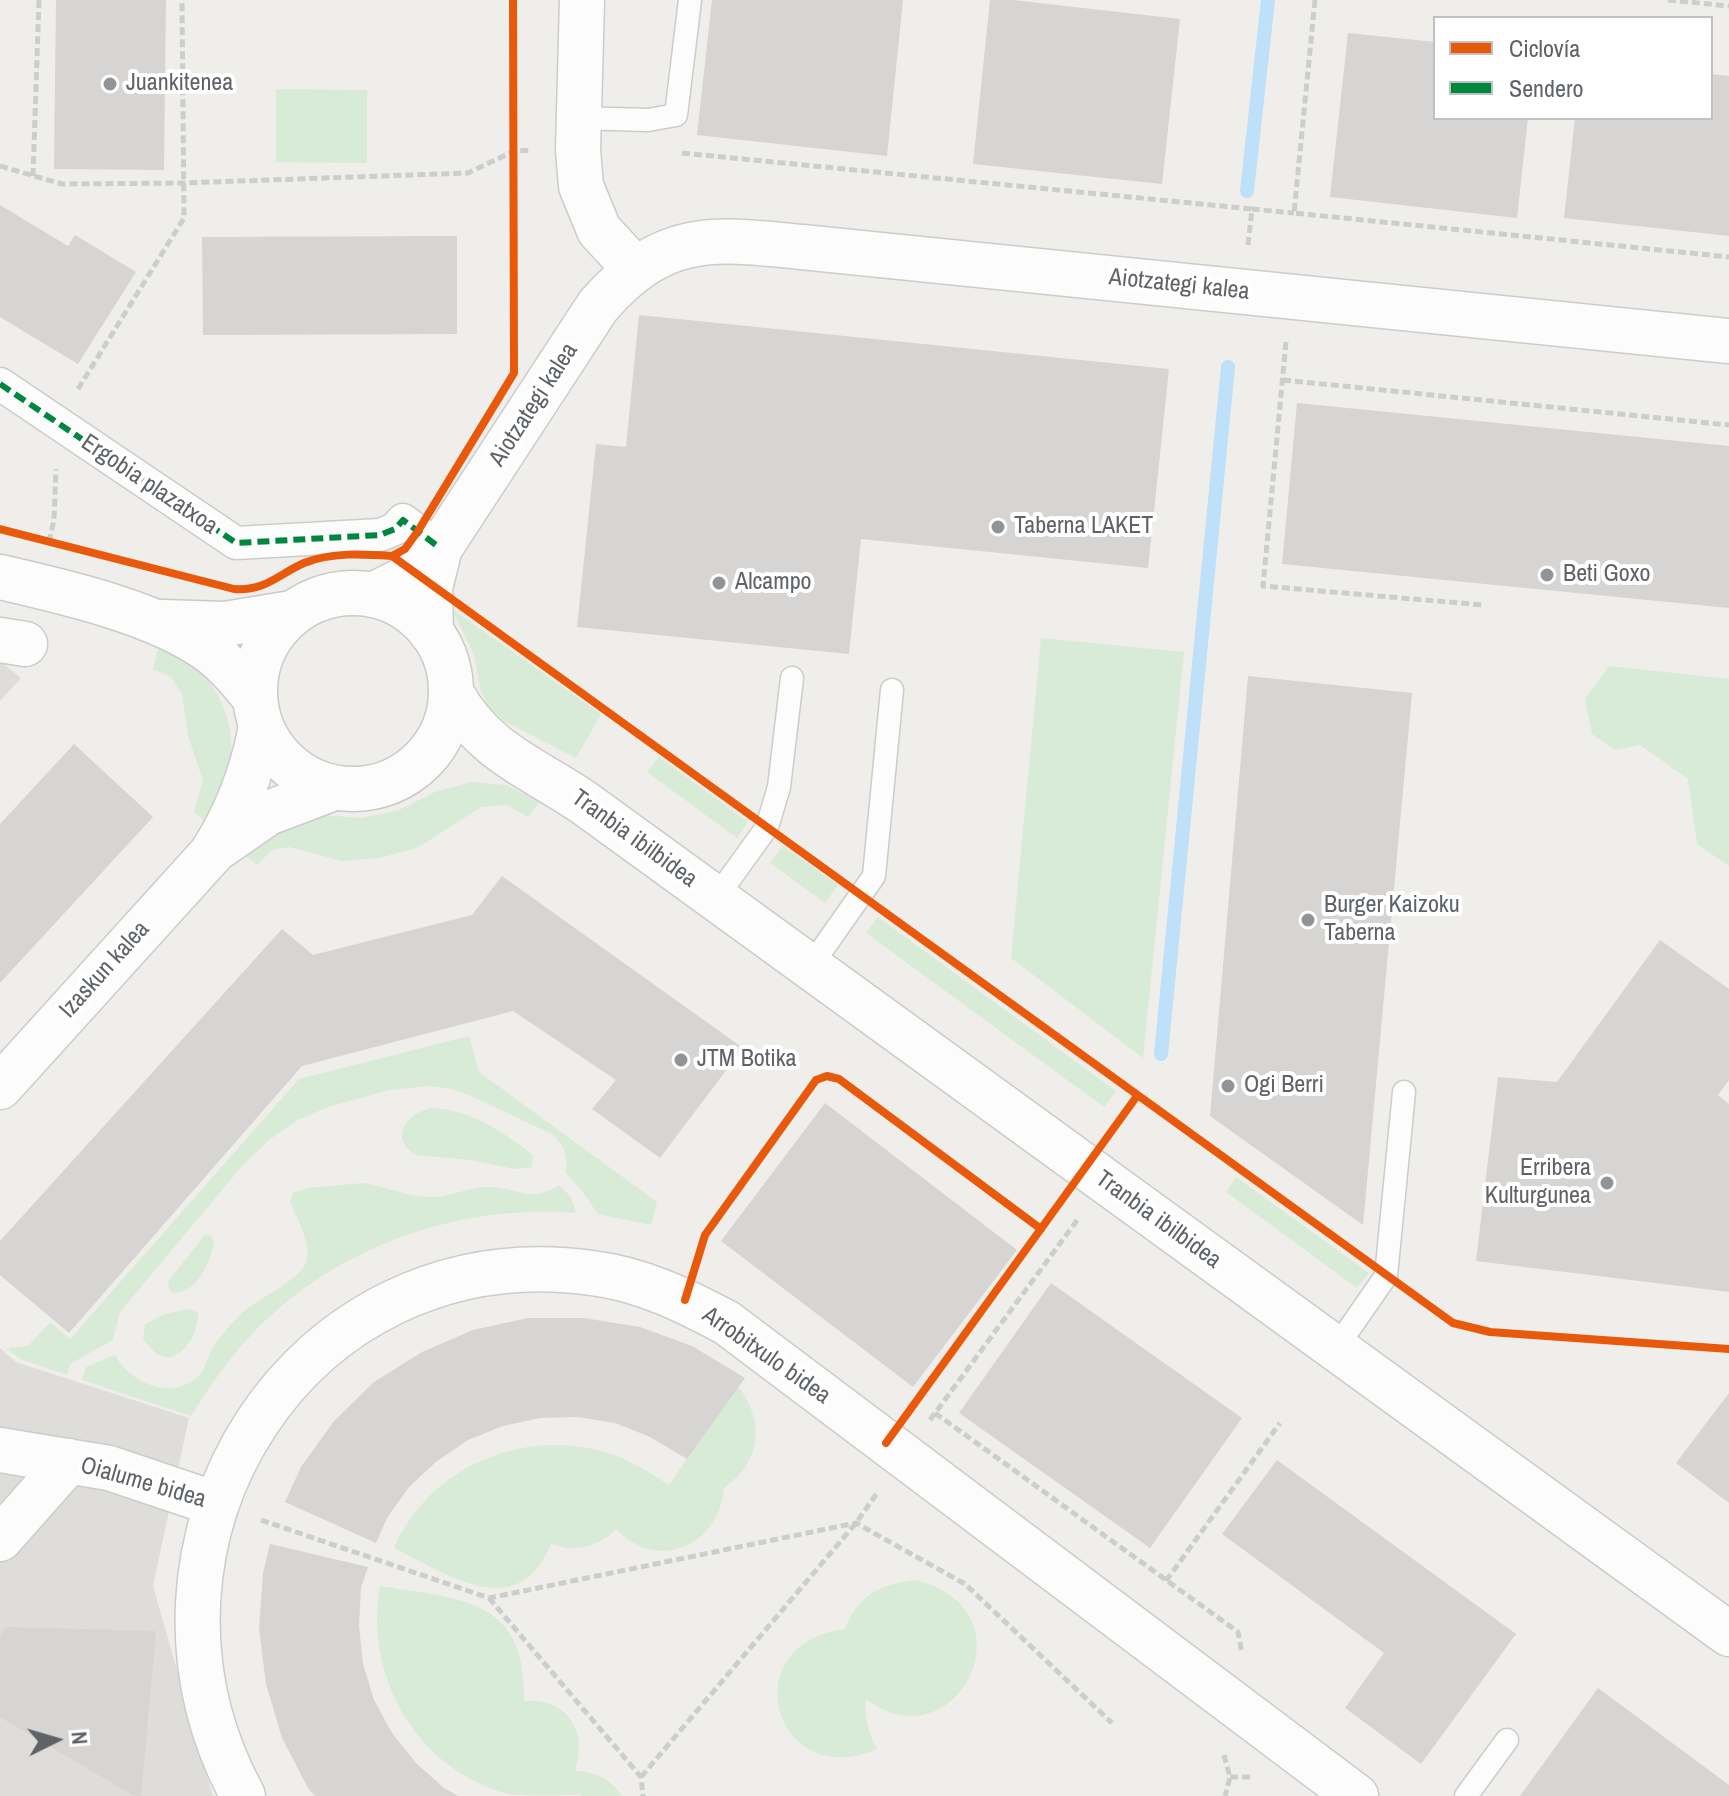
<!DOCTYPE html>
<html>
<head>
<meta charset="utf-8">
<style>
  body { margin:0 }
  #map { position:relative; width:1729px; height:1796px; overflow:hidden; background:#efeeea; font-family:"Archivo Narrow",sans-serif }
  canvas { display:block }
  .legend { position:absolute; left:1433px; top:16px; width:280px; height:104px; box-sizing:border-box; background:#fff; border:2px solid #bfc1c3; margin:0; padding:10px 14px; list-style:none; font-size:24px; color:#5f6368 }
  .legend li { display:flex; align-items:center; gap:16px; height:40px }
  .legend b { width:40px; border:2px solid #bfc1c3 }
  .north { position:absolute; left:16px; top:1700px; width:80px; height:80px; -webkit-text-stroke:6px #fff; paint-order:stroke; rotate:85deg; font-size:22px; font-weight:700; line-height:32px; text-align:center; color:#5f6368 }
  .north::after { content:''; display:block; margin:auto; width:28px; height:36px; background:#5f6368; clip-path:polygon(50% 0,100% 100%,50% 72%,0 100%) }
</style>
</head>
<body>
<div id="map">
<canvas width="1729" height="1796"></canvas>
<ul class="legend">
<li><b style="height:10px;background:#e8590c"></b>Ciclovía</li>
<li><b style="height:10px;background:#00873e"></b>Sendero</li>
</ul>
<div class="north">N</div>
</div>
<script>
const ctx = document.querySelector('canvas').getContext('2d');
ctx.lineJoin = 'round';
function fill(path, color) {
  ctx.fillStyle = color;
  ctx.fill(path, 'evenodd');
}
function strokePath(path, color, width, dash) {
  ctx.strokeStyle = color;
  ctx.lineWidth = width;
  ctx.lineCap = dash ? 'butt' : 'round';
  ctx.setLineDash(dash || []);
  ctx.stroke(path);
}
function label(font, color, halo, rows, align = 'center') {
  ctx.font = font + ' "Archivo Narrow",sans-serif';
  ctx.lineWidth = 8;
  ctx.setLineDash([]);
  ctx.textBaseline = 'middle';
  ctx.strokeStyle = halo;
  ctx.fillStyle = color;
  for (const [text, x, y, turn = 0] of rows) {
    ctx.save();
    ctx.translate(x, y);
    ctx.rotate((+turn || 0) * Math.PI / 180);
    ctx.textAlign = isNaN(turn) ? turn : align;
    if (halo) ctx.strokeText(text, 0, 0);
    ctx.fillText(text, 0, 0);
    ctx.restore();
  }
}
const industrial = new Path2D(`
  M 0,661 L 21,678 L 0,701 Z
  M 0,1348 L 16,1362 L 189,1418 L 153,1586 L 213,1796 L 0,1796 Z`);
const green = new Path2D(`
  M 276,89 L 367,90 L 367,163 L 276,162 Z
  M 452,609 L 601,714 L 576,758 L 504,721 L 488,707 L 480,688 L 474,655 Z
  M 1041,638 L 1184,652 L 1143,1058 L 1011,958 Z
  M 158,648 C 174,655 188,661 201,673 C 227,698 238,743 228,778 C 224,793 214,809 208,824 L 194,812 L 203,780 L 188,736 L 182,694 L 171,677 L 153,669 Z
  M 1609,666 L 1729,679 L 1729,866 L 1697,844 L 1688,779 L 1640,745 L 1615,750 L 1592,734 L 1585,699 Z
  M 659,757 L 748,822 L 737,838 L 647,772 Z
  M 471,782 L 506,785 L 540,802 L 528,817 L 507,805 L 481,807 L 419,847 L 380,858 L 342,861 L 289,847 L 272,850 L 257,865 L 243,854 L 271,829 L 322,815 L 362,818 L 399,810 L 435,792 Z
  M 783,846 L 838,885 L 825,903 L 770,863 Z
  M 878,917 L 1116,1091 L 1104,1107 L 866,933 Z
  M 469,1036 L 479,1072 L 657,1202 L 651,1225 L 598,1214 L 582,1191 L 566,1173 C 568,1156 565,1146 552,1134 L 473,1097 L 453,1089 L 431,1086 L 389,1090 L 328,1107 L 298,1120 L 269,1140 L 243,1165 L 120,1312 L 113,1340 L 70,1364 L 67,1375 L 20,1359 L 6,1348 L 28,1346 L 50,1322 L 70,1339 L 299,1079 Z
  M 431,1108 C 467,1108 502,1131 529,1152 L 533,1156 L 532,1167 L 515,1169 L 469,1160 L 416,1155 C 388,1138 407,1113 431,1108 Z
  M 1236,1177 L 1369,1273 L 1357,1288 L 1226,1192 Z
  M 364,1183 C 387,1187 408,1197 432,1197 C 451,1197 468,1187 487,1187 C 516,1186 530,1205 559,1185 L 571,1197 L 576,1213 C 457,1204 337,1246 253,1333 C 229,1358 210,1386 191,1416 L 82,1380 L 86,1367 L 115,1355 C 130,1384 176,1403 201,1373 C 206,1367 207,1358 211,1351 C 219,1337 231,1324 242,1313 C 259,1297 302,1280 307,1260 C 311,1242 297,1219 290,1202 L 293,1193 L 307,1188 Z
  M 205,1235 L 211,1236 L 214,1244 C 209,1264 197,1293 173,1293 L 168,1287 L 169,1280 Z
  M 190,1309 L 198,1313 C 198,1332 188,1351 169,1358 L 156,1354 L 143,1339 L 145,1324 L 165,1314 Z
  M 738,1386 C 765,1422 762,1461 724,1488 C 719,1546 658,1573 616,1529 C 599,1547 574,1553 551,1544 C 518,1625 447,1574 394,1548 C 428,1470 516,1430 598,1450 C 624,1456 647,1471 669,1485 Z
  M 916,1580 C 1037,1611 955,1767 866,1699 C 864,1718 868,1732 877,1749 C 776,1794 730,1644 845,1629 C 858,1595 881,1584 916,1580 Z
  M 380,1586 C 461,1599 527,1598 524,1701 C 568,1698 588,1731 575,1771 C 596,1772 610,1778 622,1796 L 581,1796 L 581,1794 C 558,1796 530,1796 508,1794 C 416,1769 364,1676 380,1586 Z`);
const stream = new Path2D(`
  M 1247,191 L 1268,0
  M 1161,1054 L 1228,367`);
const building = new Path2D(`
  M 56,0 L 166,0 L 164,170 L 54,169 Z
  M 712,0 L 903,0 L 887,156 L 697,135 Z
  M 990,0 L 1013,0 L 1180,19 L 1162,184 L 973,164 Z
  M 1348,33 L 1435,42 L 1435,118 L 1528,118 L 1517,218 L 1330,197 Z
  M 1711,74 L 1729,76 L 1729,236 L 1564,218 L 1575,118 L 1711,118 Z
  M 0,205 L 68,246 L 75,235 L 136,272 L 78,364 L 0,317 Z
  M 457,236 L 457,334 L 203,335 L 202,237 Z
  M 639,315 L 1169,369 L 1148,568 L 861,539 L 849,654 L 577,627 L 596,444 L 626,447 Z
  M 1297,403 L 1729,446 L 1729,608 L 1282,564 Z
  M 1248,676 L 1412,693 L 1363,1225 L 1210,1116 Z
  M 74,744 L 153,817 L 0,983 L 0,824 Z
  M 502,876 L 743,1048 L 660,1158 L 592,1109 L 616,1080 L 513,1011 L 302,1066 L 69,1333 L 0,1275 L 0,1241 L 282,929 L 313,955 L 472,915 Z
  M 1660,940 L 1729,989 L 1729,1080 L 1718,1095 L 1729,1104 L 1729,1292 L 1476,1261 L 1498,1077 L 1557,1082 Z
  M 825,1103 L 1017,1250 L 913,1387 L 721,1241 Z
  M 1051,1283 L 1242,1418 L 1150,1548 L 959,1413 Z
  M 528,1318 L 584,1318 L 640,1327 L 692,1346 L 745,1378 L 687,1459 L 650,1437 L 615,1423 L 578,1417 L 540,1418 L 503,1426 L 468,1440 L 437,1461 L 409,1487 L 387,1518 L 376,1543 L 285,1502 L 301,1467 L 334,1421 L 374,1382 L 422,1352 L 473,1330 Z
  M 1729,1393 L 1729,1503 L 1676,1463 Z
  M 1277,1460 L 1516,1634 L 1421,1764 L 1345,1708 L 1384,1653 L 1222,1534 Z
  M 270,1544 L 368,1567 L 361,1588 L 359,1626 L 363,1664 L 374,1700 L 392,1733 L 416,1763 L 444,1788 L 458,1796 L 315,1796 L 308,1788 L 282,1738 L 266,1684 L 259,1629 L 263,1573 Z
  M 7,1627 L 156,1631 L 141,1796 L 134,1796 L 0,1717 L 0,1636 Z
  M 1598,1688 L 1729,1785 L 1729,1796 L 1520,1796 Z`);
const path = new Path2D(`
  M 1315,0 L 1294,213 L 1729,257
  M 1668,0 L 1729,6
  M 682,153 L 1252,209
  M 0,166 L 62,184 L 183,183 L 468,173 L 514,151 L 531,150
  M 33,176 L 39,0
  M 1248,245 L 1252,209 L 1294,213
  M 1286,342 L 1263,586 L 1483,605
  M 1283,380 L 1729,425
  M 78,389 L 184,218 L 182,0
  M 49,542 L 54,520 L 56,469
  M 935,1413 L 1238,1632 L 1242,1653
  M 930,1420 L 1078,1219
  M 261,1520 L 489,1598 L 856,1523 L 965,1584 L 1112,1723
  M 1166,1581 L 1280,1423
  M 489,1598 L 641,1777 L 643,1796
  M 1224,1755 L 1230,1777 L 1225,1796
  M 641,1777 L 856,1523 L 877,1493
  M 1230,1777 L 1253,1777`);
const service = new Path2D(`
  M 579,118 L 648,120 L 676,115 L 690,0
  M 716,898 L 767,827 L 779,787 L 792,678
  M 810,967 L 874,876 L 892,690
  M 1336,1348 L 1386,1276 L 1404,1092
  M 1466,1796 L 1507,1740`);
const pedestrian = new Path2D(`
  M 0,384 L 236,543 L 380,535 L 395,529 L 403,520 L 440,548`);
const minor = new Path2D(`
  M 582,0 L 578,150 L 581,186 L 599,230 L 635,269
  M 375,594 L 413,575 L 440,548 L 598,306 C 663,231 712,238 802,247 L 1729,341
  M 431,632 L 430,588 L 440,548
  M 0,640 L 25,644
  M 219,847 L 268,813 L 334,788
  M 0,1087 L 211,854 C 237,814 252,774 261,727
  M 0,1450 L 109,1468 L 216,1504
  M 0,1539 L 69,1461
  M 243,1796 C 105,1543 299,1232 592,1273 C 641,1279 684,1300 727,1323 L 1356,1796`);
const secondary = new Path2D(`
  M 0,577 C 65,592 158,613 211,652 C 228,665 241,681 254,697
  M255 691a98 98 0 1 1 196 0a98 98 0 1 1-196 0Z
  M 163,622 L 225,624 L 292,613
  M 452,694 C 484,752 531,767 583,802 L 1729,1634`);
const quiet = new Path2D(`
  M 0,384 L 236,543 L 380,535 L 395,529 L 403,520 L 440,548`);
const cycleway = new Path2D(`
  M 0,529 L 234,589 C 266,591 277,575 304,563 C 331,552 364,554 392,556 L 1453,1323 L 1490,1332 L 1729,1349
  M 392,556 L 405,549 L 418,531 L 514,373 L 513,0
  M 685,1300 L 705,1235 L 816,1080 L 827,1076 L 839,1079 L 1041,1229
  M 886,1443 L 1137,1096`);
const markers = [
  [110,84,8,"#919496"],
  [998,527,8,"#919496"],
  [1547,575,8,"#919496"],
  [719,583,8,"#919496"],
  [1308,920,8,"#919496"],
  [681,1060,8,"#919496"],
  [1228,1086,8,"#919496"],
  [1607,1183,8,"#919496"]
];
const poiNames = [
  ["Juankitenea",126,84],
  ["Taberna LAKET",1014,527],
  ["Beti Goxo",1563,575],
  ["Alcampo",735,583],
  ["Burger Kaizoku",1324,906],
  ["Taberna",1324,934],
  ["JTM Botika",697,1060],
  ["Ogi Berri",1244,1086],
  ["Erribera",1591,1169,"right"],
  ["Kulturgunea",1591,1197,"right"]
];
const streetNames = [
  ["Aiotzategi kalea",1179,285,6],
  ["Aiotzategi kalea",534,405,-57],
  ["Ergobia plazatxoa",149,485,34],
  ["Tranbia ibilbidea",634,839,36],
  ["Izaskun kalea",105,970,-48],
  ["Tranbia ibilbidea",1158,1220,36],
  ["Arrobitxulo bidea",766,1356,35],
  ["Oialume bidea",143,1483,16]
];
fill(industrial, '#dfddda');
fill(green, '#d8ebd6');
strokePath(stream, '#bfe0f9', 14);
fill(building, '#d6d5d3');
strokePath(service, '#cbcccc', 25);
strokePath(pedestrian, '#cbcccc', 35);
strokePath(minor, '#cbcccc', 47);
strokePath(secondary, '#cacacb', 47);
strokePath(path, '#cacfcc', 5, [8, 4]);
strokePath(service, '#fdfcfc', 22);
strokePath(pedestrian, '#fdfcfc', 32);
strokePath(minor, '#fdfcfc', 44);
strokePath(secondary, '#fdfcfc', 44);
strokePath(quiet, '#00873e', 6, [12, 6]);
strokePath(cycleway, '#e8590c', 8);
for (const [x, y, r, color] of markers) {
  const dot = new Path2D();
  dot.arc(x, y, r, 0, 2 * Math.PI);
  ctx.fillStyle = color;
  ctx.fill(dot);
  strokePath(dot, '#fff', 3);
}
label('24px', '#5f6368', '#fff', poiNames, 'left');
label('24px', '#5f6368', '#fff', streetNames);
</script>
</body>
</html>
